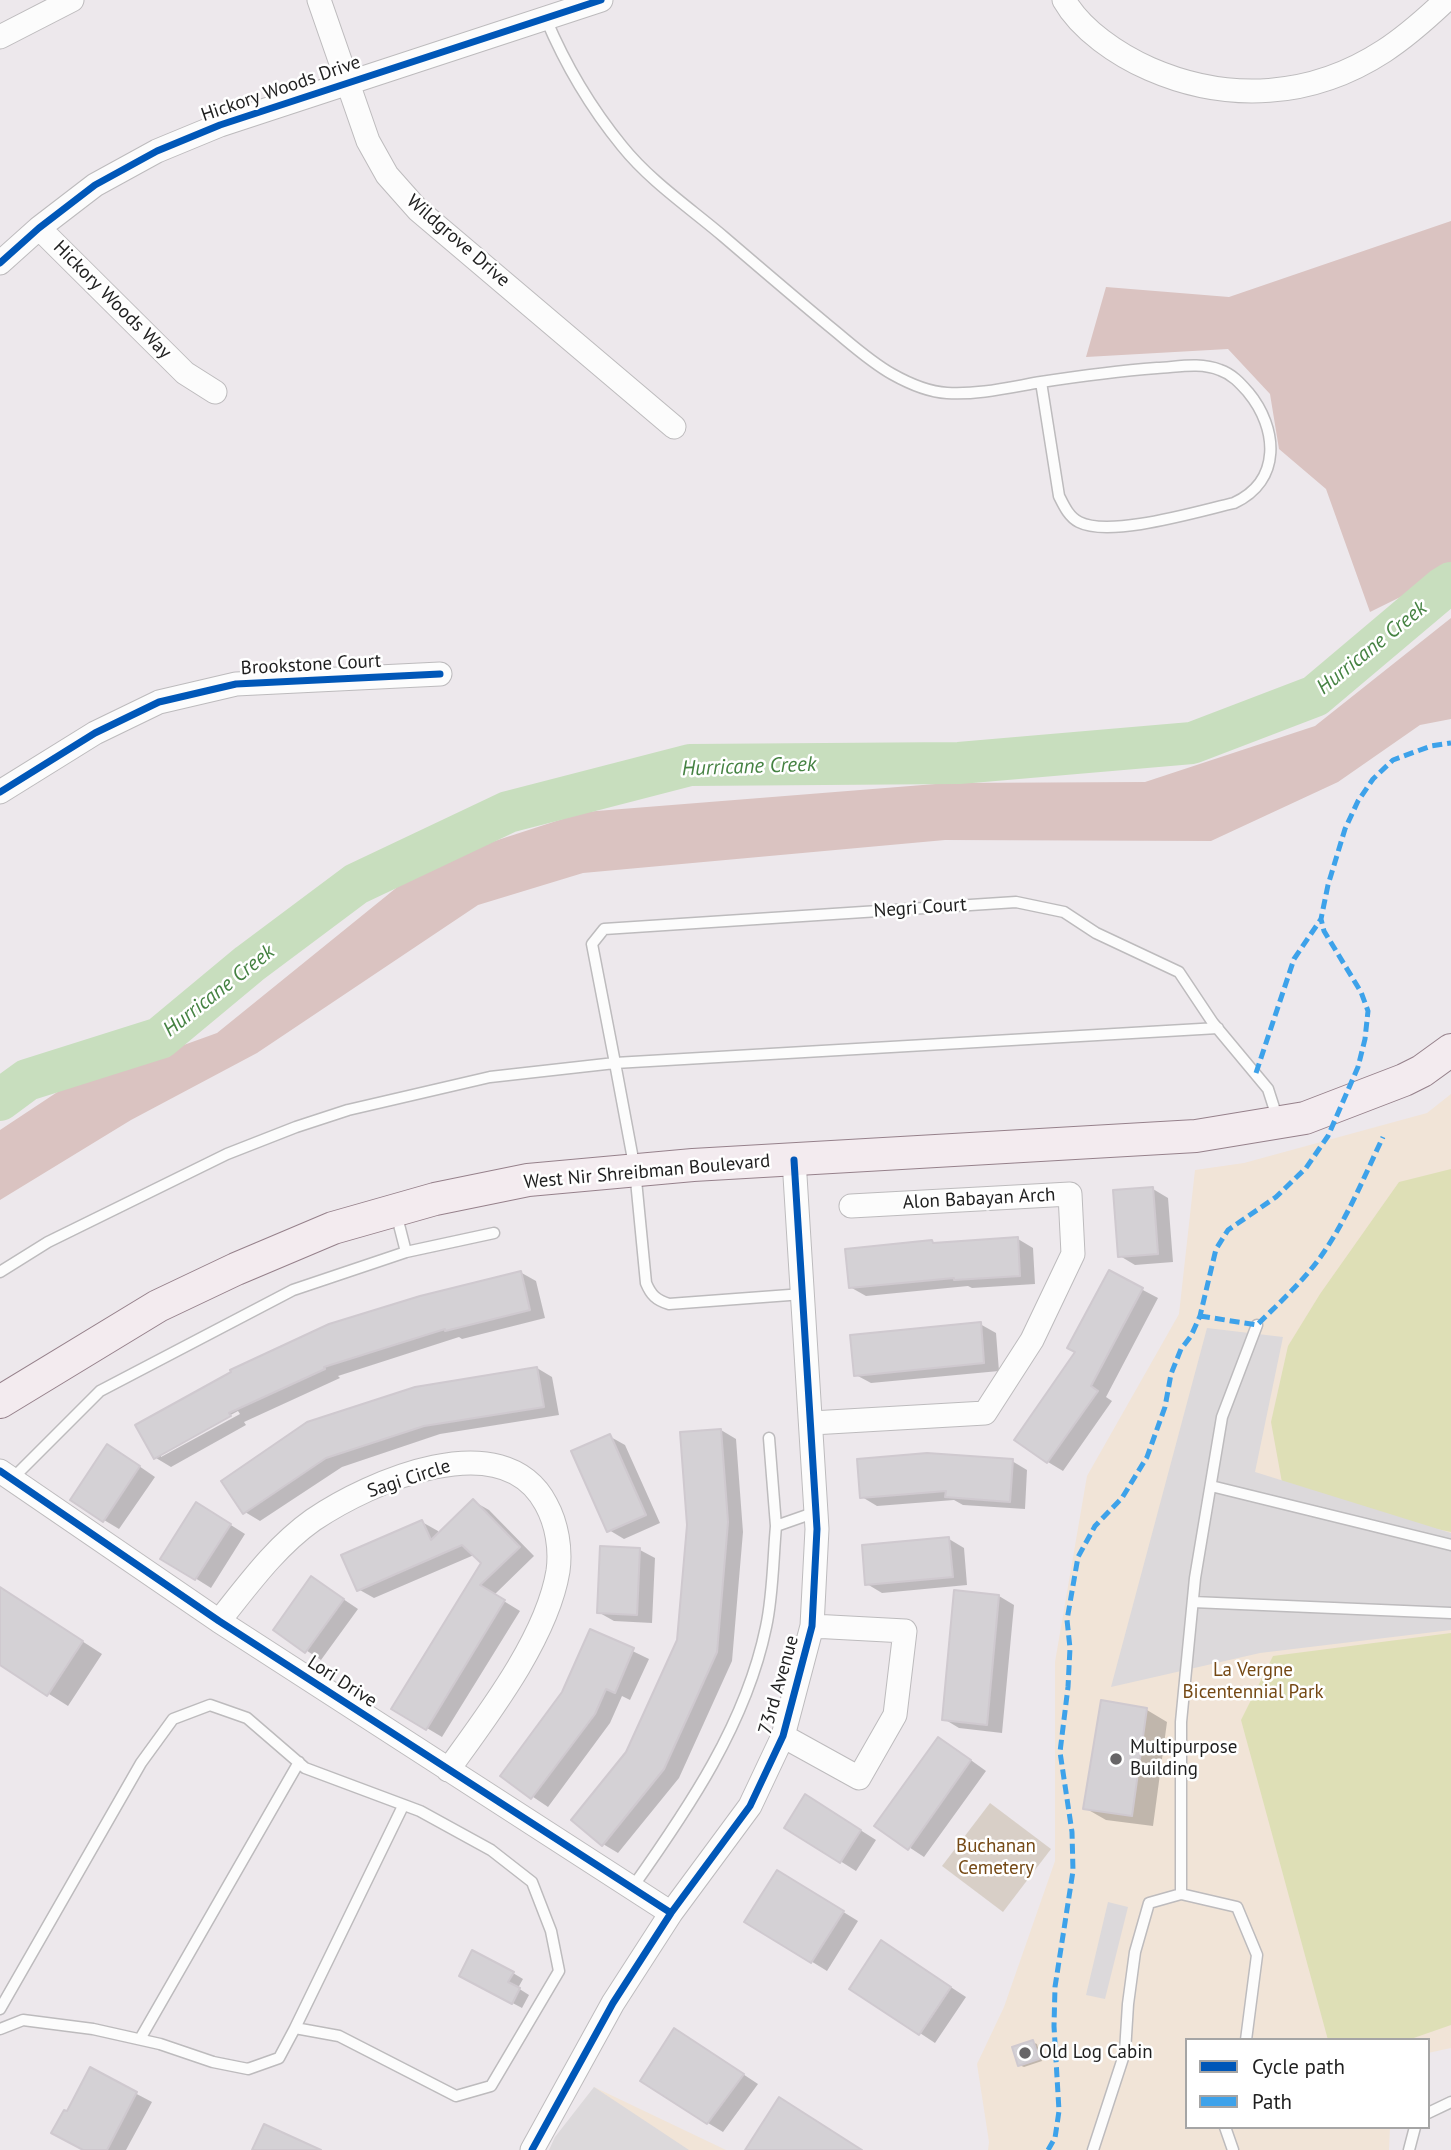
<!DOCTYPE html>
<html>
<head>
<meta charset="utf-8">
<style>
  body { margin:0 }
  #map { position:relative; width:1451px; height:2150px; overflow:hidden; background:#ede8ec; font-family:"PT Sans",sans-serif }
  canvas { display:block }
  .legend { position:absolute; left:1185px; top:2038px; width:245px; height:91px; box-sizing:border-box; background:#fff; border:2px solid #a5a5a5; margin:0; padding:9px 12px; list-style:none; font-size:21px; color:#1f1f1f }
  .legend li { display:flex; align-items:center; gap:14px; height:35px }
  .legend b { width:35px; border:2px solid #a5a5a5 }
</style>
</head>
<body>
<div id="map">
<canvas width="1451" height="2150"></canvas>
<ul class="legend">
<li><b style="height:9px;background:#0057b8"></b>Cycle path</li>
<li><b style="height:9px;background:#3da2ea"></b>Path</li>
</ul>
</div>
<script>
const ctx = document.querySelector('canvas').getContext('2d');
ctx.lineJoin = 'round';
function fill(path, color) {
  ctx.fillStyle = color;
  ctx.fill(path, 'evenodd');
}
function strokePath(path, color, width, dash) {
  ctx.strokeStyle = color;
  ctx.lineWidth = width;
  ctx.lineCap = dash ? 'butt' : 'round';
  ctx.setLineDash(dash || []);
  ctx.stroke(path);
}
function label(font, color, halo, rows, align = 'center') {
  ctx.font = font + ' "PT Sans",sans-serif';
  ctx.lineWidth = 5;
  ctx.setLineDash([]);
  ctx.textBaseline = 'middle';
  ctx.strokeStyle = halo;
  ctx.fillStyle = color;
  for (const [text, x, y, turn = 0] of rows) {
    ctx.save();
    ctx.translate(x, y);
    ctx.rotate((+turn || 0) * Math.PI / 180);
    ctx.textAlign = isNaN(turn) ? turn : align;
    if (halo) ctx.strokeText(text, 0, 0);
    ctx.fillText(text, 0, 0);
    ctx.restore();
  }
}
const forest = new Path2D(`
  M 1451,221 L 1451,572 L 1370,612 L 1326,489 L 1279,449 L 1270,394 L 1228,349 L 1086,357 L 1106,287 L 1229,297 Z
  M 1451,618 L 1451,719 L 1420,725 L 1338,782 L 1211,841 L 945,840 L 583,873 L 478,905 L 257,1053 L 131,1120 L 0,1200 L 0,1130 L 62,1089 L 217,1033 L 427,863 L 584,812 L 948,783 L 1145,782 L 1315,726 Z`);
const cemetery = new Path2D(`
  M 990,1803 L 1051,1849 L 1003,1912 L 942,1866 Z`);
const park = new Path2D(`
  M 1451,1094 L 1451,2048 L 1428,2053 L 1428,2040 L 1187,2040 L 1187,2127 L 1390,2127 L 1389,2150 L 988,2150 L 989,2142 L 977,2064 L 1004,2007 L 1055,1861 L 1055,1662 L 1087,1476 L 1179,1314 L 1195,1170 L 1244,1163 L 1427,1113 Z
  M 594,2087 L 726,2150 L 567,2150 Z`);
const pitch = new Path2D(`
  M 1451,1169 L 1451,1532 L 1412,1524 L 1283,1488 L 1271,1422 L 1288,1346 L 1320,1294 L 1399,1182 Z
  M 1451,1633 L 1451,2025 L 1408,2040 L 1328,2040 L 1241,1720 L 1273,1656 Z`);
const parking = new Path2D(`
  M 1207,1328 L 1283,1337 L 1255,1472 L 1451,1533 L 1451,1630 L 1260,1653 L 1111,1687 Z
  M 1108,1902 L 1128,1907 L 1105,1999 L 1086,1995 Z
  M 594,2087 L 689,2150 L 549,2150 L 555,2137 Z`);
const shadow = new Path2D(`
  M 1153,1189 L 1168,1198 L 1173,1262 L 1135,1265 L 1120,1256 Z
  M 1018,1239 L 1033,1248 L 1035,1284 L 972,1288 L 968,1286 L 866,1296 L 850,1287 L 932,1242 L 936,1244 Z
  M 520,1272 L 536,1281 L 545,1318 L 462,1339 L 459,1337 L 338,1376 L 340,1378 L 244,1422 L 246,1425 L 171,1467 L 156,1458 L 233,1373 ZM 238,1411 L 240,1414 L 161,1457 L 161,1453 Z
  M 1109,1272 L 1158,1298 L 1106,1397 L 1112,1401 L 1063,1471 L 1048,1462 L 1078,1352 Z
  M 980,1324 L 996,1333 L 999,1371 L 871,1383 L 856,1375 Z
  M 537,1368 L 552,1377 L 559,1415 L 440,1434 L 342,1467 L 260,1521 L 245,1512 L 223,1481 Z
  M 721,1430 L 736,1439 L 743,1532 L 732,1661 L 679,1778 L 618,1853 L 603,1844 L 628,1753 L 679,1641 Z
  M 609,1436 L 625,1445 L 660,1523 L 624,1539 L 609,1530 Z
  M 123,1455 L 155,1477 L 119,1529 L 104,1520 Z
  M 1012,1461 L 1027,1470 L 1025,1509 L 963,1505 L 954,1500 L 877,1506 L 862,1497 Z
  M 473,1501 L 489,1510 L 534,1556 L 494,1595 L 520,1611 L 442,1737 L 393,1708 L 483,1563 L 474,1555 L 374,1598 L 358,1589 L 422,1522 L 438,1531 L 439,1535 Z
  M 212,1513 L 245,1534 L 211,1588 L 163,1558 Z
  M 949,1539 L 964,1548 L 967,1585 L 882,1593 L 867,1584 Z
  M 640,1550 L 655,1558 L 652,1623 L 614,1621 L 598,1612 Z
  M 312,1578 L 358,1609 L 321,1660 L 275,1630 Z
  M 0,1588 L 102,1654 L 68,1706 L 0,1663 Z
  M 999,1596 L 1014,1605 L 1002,1733 L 959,1728 L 944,1719 Z
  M 591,1631 L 649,1659 L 630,1700 L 622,1696 L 610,1723 L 548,1807 L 502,1776 L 563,1692 Z
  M 1147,1710 L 1167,1722 L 1153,1826 L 1106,1820 L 1085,1808 Z
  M 954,1748 L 986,1771 L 924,1857 L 877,1826 Z
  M 821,1805 L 876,1840 L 856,1871 L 786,1827 Z
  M 793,1881 L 858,1921 L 827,1971 L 746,1921 Z
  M 897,1952 L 966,1997 L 935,2043 L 852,1988 Z
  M 513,1973 L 523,1979 L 518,1988 L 529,1995 L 522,2008 L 471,1981 Z
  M 690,2039 L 758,2084 L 723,2132 L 708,2123 Z
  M 1032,2042 L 1037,2044 L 1042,2061 L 1024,2067 L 1019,2065 Z
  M 91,2070 L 152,2102 L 126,2150 L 85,2150 L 68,2113 Z`);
const river = new Path2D(`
  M 0,1100 L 27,1080 L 160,1038 L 249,964 L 356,884 L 508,812 L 690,765 L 959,763 L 1192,743 L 1315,696 L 1443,588 L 1451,583`);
const building = new Path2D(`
  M 1153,1187 L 1158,1254 L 1118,1257 L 1113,1190 Z
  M 1018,1237 L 1020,1276 L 954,1280 L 954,1278 L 849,1288 L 845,1249 L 932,1240 L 933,1243 Z
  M 1109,1270 L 1143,1288 L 1091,1386 L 1098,1391 L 1047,1463 L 1014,1440 L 1075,1352 L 1067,1348 Z
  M 521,1271 L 530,1310 L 445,1331 L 445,1329 L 324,1367 L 325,1369 L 229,1413 L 231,1416 L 154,1459 L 135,1425 L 231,1372 L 230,1370 L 329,1324 L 420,1296 Z
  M 981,1322 L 984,1363 L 854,1376 L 850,1335 Z
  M 537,1367 L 544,1407 L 424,1426 L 326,1458 L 243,1514 L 221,1481 L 307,1422 L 415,1387 Z
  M 721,1429 L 728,1522 L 717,1652 L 664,1769 L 602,1846 L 571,1820 L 626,1752 L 677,1640 L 687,1525 L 680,1432 Z
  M 610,1434 L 646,1515 L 607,1532 L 571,1451 Z
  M 107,1444 L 140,1466 L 103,1522 L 70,1500 Z
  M 927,1453 L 1013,1459 L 1010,1502 L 945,1497 L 946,1491 L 860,1498 L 857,1459 Z
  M 473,1499 L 520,1547 L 480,1585 L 505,1600 L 426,1730 L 391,1709 L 481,1563 L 462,1545 L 357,1591 L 341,1555 L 422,1520 L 431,1540 Z
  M 196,1502 L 231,1524 L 195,1580 L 160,1559 Z
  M 949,1537 L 953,1577 L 865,1585 L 862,1545 Z
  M 600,1546 L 640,1548 L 637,1615 L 597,1613 Z
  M 311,1576 L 344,1599 L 305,1653 L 273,1630 Z
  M 0,1587 L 83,1641 L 47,1696 L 0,1665 Z
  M 954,1590 L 999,1595 L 987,1725 L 942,1720 Z
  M 590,1629 L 634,1648 L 615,1693 L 606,1689 L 595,1714 L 531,1799 L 500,1776 L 562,1692 Z
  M 1101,1700 L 1147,1708 L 1132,1816 L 1083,1809 Z
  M 938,1737 L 971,1760 L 908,1850 L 874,1826 Z
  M 805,1794 L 861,1830 L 840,1863 L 784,1828 Z
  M 777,1870 L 844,1911 L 811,1963 L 744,1922 Z
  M 881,1940 L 951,1987 L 919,2035 L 849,1989 Z
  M 472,1950 L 514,1972 L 508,1982 L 520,1988 L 512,2004 L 459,1976 Z
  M 674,2028 L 744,2074 L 707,2124 L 640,2081 Z
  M 1033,2040 L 1039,2059 L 1018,2066 L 1012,2047 Z
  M 90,2067 L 137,2092 L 107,2150 L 83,2150 L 51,2133 L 64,2110 L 67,2111 Z
  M 779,2097 L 862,2150 L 745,2150 Z
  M 264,2124 L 321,2150 L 252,2150 Z`);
const service = new Path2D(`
  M 546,19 C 565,64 591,108 622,146 C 650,181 690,208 724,237 C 759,267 794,297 829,326 C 850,343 869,361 892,374 C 908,383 929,392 947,393 C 978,395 1011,387 1041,382 C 1080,376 1118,371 1157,368 C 1178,367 1200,362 1220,370 C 1232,374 1240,383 1248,392 C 1278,428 1282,481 1234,503 C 1199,511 1110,538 1079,522 C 1069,517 1064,506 1059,496 L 1041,382
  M 1218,1028 L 615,1063 L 592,944 L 604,929 L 1016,902 L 1064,912 L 1096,933 L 1179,972 L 1213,1023 L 1268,1089 L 1278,1120
  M 406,1252 L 494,1233
  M 0,1272 L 48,1242 L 227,1154 L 296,1127 L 348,1110 L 490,1077 L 615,1063 L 635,1170 L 646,1283 C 651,1295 656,1300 669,1304 L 803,1294
  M 769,1438 L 776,1526
  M 12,1479 L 100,1391 L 293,1290 L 406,1252 L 396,1213
  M 1211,1486 L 1451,1545
  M 1193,1602 L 1451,1613
  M 632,1888 C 688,1809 746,1724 766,1627 C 773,1595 773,1559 776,1526 L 816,1512
  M 1181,1894 L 1181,1722 L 1195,1578 L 1222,1417 L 1257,1325
  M 0,2009 L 141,1763 L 173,1719 L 210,1705 L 247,1718 L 305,1768 L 420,1811 L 491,1850 L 532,1882 L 551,1931 L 559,1971 L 491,2086 L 456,2096 L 339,2036 L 295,2028 L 279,2058 L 248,2069 L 213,2062 L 160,2044 L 93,2029 L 23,2020 L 0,2029
  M 295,2028 L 403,1806
  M 140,2039 L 299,1762
  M 1428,2113 L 1451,2102
  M 1225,2127 L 1233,2150
  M 1093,2150 L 1125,2052 L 1128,2004 L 1135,1952 L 1149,1903 L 1181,1894 L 1237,1907 L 1257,1955 L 1246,2040
  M 1409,2150 L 1415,2127`);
const minor = new Path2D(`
  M 319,0 L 368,141 L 387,175 L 418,210 L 674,427
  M 1064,0 C 1081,30 1118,55 1150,69 C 1228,103 1312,98 1384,51 C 1407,36 1427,18 1446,0
  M 0,37 L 72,0
  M 39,228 L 185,373 L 215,392
  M 0,263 L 39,228 L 95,185 L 157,151 L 220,125 L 601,0
  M 0,792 L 95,733 L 159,702 L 236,684 L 440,674
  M 812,1423 L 985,1413 L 1032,1340 L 1073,1254 L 1070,1194 L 851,1206
  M 0,1471 L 219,1621 L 671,1913
  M 219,1621 C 248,1585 275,1547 313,1520 C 369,1482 503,1422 546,1504 C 557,1524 561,1549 558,1571 C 547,1638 487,1716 448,1770
  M 783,1736 L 859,1778 L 895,1715 L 905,1631 L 812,1626
  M 532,2150 L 613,2003 L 671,1913 L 750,1806 L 783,1736 L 812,1626 L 817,1529 L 794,1160`);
const secondary = new Path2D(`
  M 0,1402 L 158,1306 L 236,1269 L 333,1228 L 435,1199 L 528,1180 L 693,1165 L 1196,1136 L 1305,1118 L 1404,1080 L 1422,1071 L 1451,1050`);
const quiet = new Path2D(`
  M 1256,1073 L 1294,959 L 1321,919
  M 1200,1316 L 1257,1325 C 1281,1301 1307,1278 1326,1249 C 1349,1214 1365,1175 1383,1137
  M 1048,2150 L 1055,2138 L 1059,2111 L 1054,2026 L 1055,1987 L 1073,1871 L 1072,1832 L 1060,1752 L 1068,1687 L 1070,1648 L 1067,1620 L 1078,1557 L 1095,1526 L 1122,1498 L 1147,1457 L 1165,1407 L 1171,1374 L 1181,1349 L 1191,1336 L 1200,1316 L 1216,1249 L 1228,1230 L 1276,1197 L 1306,1168 L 1328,1136 L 1358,1067 L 1365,1039 L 1368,1011 L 1361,992 L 1324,931 L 1321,919 L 1328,885 L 1345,829 L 1358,801 L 1373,779 L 1393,760 L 1431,746 L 1451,743`);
const cycleway = new Path2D(`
  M 0,263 L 39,228 L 95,185 L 157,151 L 220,125 L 601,0
  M 0,792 L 95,733 L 159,702 L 236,684 L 440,674
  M 0,1471 L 219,1621 L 671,1913
  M 532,2150 L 613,2003 L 671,1913 L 750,1806 L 783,1736 L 812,1626 L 817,1529 L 794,1160`);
const markers = [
  [1116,1759,7,"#676567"],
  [1025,2053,7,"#676567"]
];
const streetNames = [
  ["Hickory Woods Drive",281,89,-19],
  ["Wildgrove Drive",458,241,41],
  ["Hickory Woods Way",112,300,45],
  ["Brookstone Court",311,665,-3],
  ["Negri Court",920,908,-4],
  ["West Nir Shreibman Boulevard",647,1172,-5],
  ["Alon Babayan Arch",979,1199,-3],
  ["Sagi Circle",409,1479,-18],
  ["Lori Drive",342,1682,33],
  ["73rd Avenue",779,1685,-74]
];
const parkNames = [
  ["La Vergne",1253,1671],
  ["Bicentennial Park",1253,1693],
  ["Buchanan",996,1847],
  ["Cemetery",996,1869]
];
const poiNames = [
  ["Multipurpose",1130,1748],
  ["Building",1130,1770],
  ["Old Log Cabin",1039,2053]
];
const waterNames = [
  ["Hurricane Creek",1372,648,-39],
  ["Hurricane Creek",749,767,-2],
  ["Hurricane Creek",219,991,-38]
];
fill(forest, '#dac3c1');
fill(cemetery, '#d8cfc7');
fill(park, '#f1e4d7');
fill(pitch, '#dedfb6');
fill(parking, '#dcd9db');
fill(shadow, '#0003');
strokePath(river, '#c8debe', 42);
fill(building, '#d4d1d5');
strokePath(building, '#cfc9cf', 2);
strokePath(service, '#bdbbbd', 13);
strokePath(minor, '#bdbbbd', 25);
strokePath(secondary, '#96818b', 34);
strokePath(service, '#fcfcfc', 10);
strokePath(minor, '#fcfcfc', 23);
strokePath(secondary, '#f3ebef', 32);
strokePath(quiet, '#3da2ea', 5, [10, 5]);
strokePath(cycleway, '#0057b8', 7);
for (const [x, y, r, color] of markers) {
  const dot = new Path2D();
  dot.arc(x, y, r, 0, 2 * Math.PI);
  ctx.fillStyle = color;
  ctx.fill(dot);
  strokePath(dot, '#fff', 2.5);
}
label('19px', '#1f1f1f', '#fff', streetNames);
label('19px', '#754915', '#fff', parkNames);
label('19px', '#1f1f1f', '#fff', poiNames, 'left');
label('italic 21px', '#458242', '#fff', waterNames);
</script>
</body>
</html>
